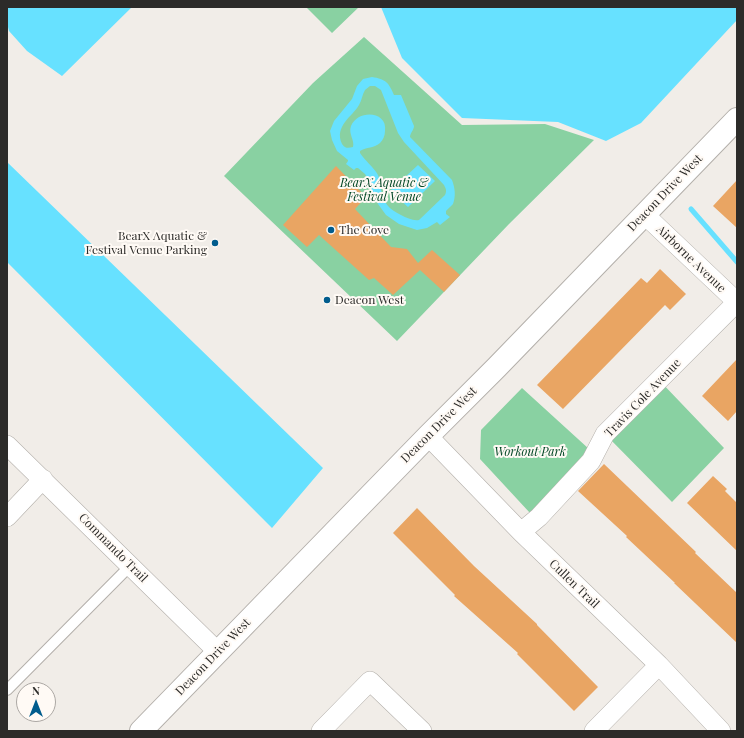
<!DOCTYPE html>
<html>
<head>
<meta charset="utf-8">
<style>
  body { margin:0 }
  #map { position:relative; width:744px; height:738px; overflow:hidden; background:#f1ede8; font-family:"Playfair Display",serif }
  canvas { display:block }
  .frame { position:absolute; inset:0; border:8px solid #2c2b29; pointer-events:none }
  .north { position:absolute; left:16px; top:682px; width:40px; height:40px; box-sizing:border-box; background:#fffaf5; border:1px solid #aba7a3; border-radius:50%; rotate:0deg; font-size:11px; font-weight:700; line-height:16px; text-align:center; color:#2c2b29 }
  .north::after { content:''; display:block; margin:auto; width:14px; height:18px; background:#015c8d; clip-path:polygon(50% 0,100% 100%,50% 72%,0 100%) }
</style>
</head>
<body>
<div id="map">
<canvas width="744" height="738"></canvas>
<div class="frame"></div>
<div class="north">N</div>
</div>
<script>
const ctx = document.querySelector('canvas').getContext('2d');
ctx.lineJoin = 'round';
function fill(path, color) {
  ctx.fillStyle = color;
  ctx.fill(path, 'evenodd');
}
function strokePath(path, color, width, dash) {
  ctx.strokeStyle = color;
  ctx.lineWidth = width;
  ctx.lineCap = dash ? 'butt' : 'round';
  ctx.setLineDash(dash || []);
  ctx.stroke(path);
}
function label(font, color, halo, rows, align = 'center') {
  ctx.font = font + ' "Playfair Display",serif';
  ctx.lineWidth = 4;
  ctx.setLineDash([]);
  ctx.textBaseline = 'middle';
  ctx.strokeStyle = halo;
  ctx.fillStyle = color;
  for (const [text, x, y, turn = 0] of rows) {
    ctx.save();
    ctx.translate(x, y);
    ctx.rotate((+turn || 0) * Math.PI / 180);
    ctx.textAlign = isNaN(turn) ? turn : align;
    if (halo) ctx.strokeText(text, 0, 0);
    ctx.fillText(text, 0, 0);
    ctx.restore();
  }
}
const green = new Path2D(`
  M 306,7 L 359,7 L 332,33 Z
  M 364,37 L 462,125 L 545,124 L 594,140 L 509,224 L 397,341 L 224,176 L 313,83 Z
  M 659,380 L 724,448 L 672,502 L 605,434 Z
  M 522,388 L 589,449 L 530,513 L 480,459 L 481,430 Z`);
const water = new Path2D(`
  M 7,7 L 132,7 L 62,76 L 27,51 L 9,31 L 7,23 Z
  M 381,7 L 737,7 L 737,20 L 641,123 L 606,141 L 558,122 L 462,118 L 402,58 Z
  M 372,77 C 386,79 389,83 394,95 L 401,95 L 414,126 C 414,130 410,133 410,137 L 452,180 C 455,188 456,196 453,204 C 451,206 448,209 446,211 L 446,214 L 450,217 L 440,225 L 437,222 L 427,228 L 417,230 L 399,224 L 386,215 L 378,204 L 372,192 L 370,182 L 365,174 L 358,168 L 356,168 L 354,170 L 346,164 L 348,161 L 348,160 L 337,151 L 332,140 L 330,131 L 334,121 L 352,99 L 357,86 L 363,79 ZM 370,86 L 375,86 L 381,90 L 398,133 L 404,142 L 444,185 C 446,189 447,191 445,195 L 419,220 C 413,221 407,218 401,215 C 389,209 384,204 381,190 C 380,184 380,180 378,175 C 373,166 365,161 360,153 L 360,151 C 366,147 375,148 380,143 C 383,140 385,136 385,131 C 388,111 358,109 351,126 C 348,134 355,140 353,147 C 349,148 345,149 342,144 C 334,126 352,117 359,105 C 362,100 362,95 365,90 Z
  M 7,162 L 323,468 L 272,528 L 7,262 Z
  M 418,165 L 435,181 L 408,207 L 390,191 Z`);
const stream = new Path2D(`
  M 691,209 L 737,262`);
const building = new Path2D(`
  M 336,166 L 366,197 L 355,209 L 391,247 L 407,249 L 418,263 L 432,250 L 460,275 L 444,292 L 420,270 L 393,295 L 374,278 L 369,280 L 319,235 L 307,247 L 283,225 Z
  M 737,180 L 737,228 L 713,206 Z
  M 660,269 L 686,294 L 670,310 L 665,305 L 563,409 L 537,385 L 641,278 L 647,283 Z
  M 737,359 L 737,411 L 728,421 L 702,396 Z
  M 604,464 L 696,552 L 695,553 L 737,593 L 737,643 L 674,583 L 675,583 L 626,537 L 627,536 L 578,491 Z
  M 713,476 L 727,489 L 725,491 L 737,503 L 737,551 L 687,503 Z
  M 417,508 L 474,566 L 537,624 L 537,625 L 598,687 L 574,711 L 517,654 L 518,653 L 454,596 L 455,595 L 393,533 Z`);
const service = new Path2D(`
  M 7,690 L 130,566`);
const minor = new Path2D(`
  M 645,215 L 737,302
  M 428,436 L 521,532 L 659,665 L 721,731
  M 7,445 L 218,652
  M 7,517 L 43,479
  M 521,532 L 539,517 L 591,461 L 605,434 L 737,302
  M 321,731 L 370,681 L 422,731
  M 594,731 L 659,665`);
const tertiary = new Path2D(`
  M 141,731 L 428,436 L 497,367 L 737,119`);
const markers = [
  [331,230,4,"#015c8d"],
  [215,243,4,"#015c8d"],
  [327,300,4,"#015c8d"]
];
const parkNames = [
  ["BearX Aquatic &",384,183],
  ["Festival Venue",384,197],
  ["Workout Park",530,452]
];
const streetNames = [
  ["Deacon Drive West",665,193,-46],
  ["Airborne Avenue",691,259,44],
  ["Travis Cole Avenue",643,398,-46],
  ["Deacon Drive West",439,425,-45],
  ["Commando Trail",113,548,45],
  ["Cullen Trail",574,584,44],
  ["Deacon Drive West",213,657,-46]
];
const poiNames = [
  ["The Cove",339,230],
  ["BearX Aquatic &",207,236,"right"],
  ["Festival Venue Parking",207,250,"right"],
  ["Deacon West",335,300]
];
fill(green, '#89d1a2');
fill(water, '#67e1ff');
strokePath(stream, '#67e1ff', 5);
fill(building, '#e9a563');
strokePath(service, '#b3afaa', 12);
strokePath(minor, '#b3afaa', 20);
strokePath(tertiary, '#b3afaa', 24);
strokePath(service, '#fff', 10);
strokePath(minor, '#fff', 19);
strokePath(tertiary, '#fff', 22);
for (const [x, y, r, color] of markers) {
  const dot = new Path2D();
  dot.arc(x, y, r, 0, 2 * Math.PI);
  ctx.fillStyle = color;
  ctx.fill(dot);
  strokePath(dot, '#fffaf5', 1.5);
}
label('italic 12px', '#004624', '#fffaf5', parkNames);
label('12px', '#2c2b29', '#fffaf5', streetNames);
label('12px', '#2c2b29', '#fffaf5', poiNames, 'left');
</script>
</body>
</html>
